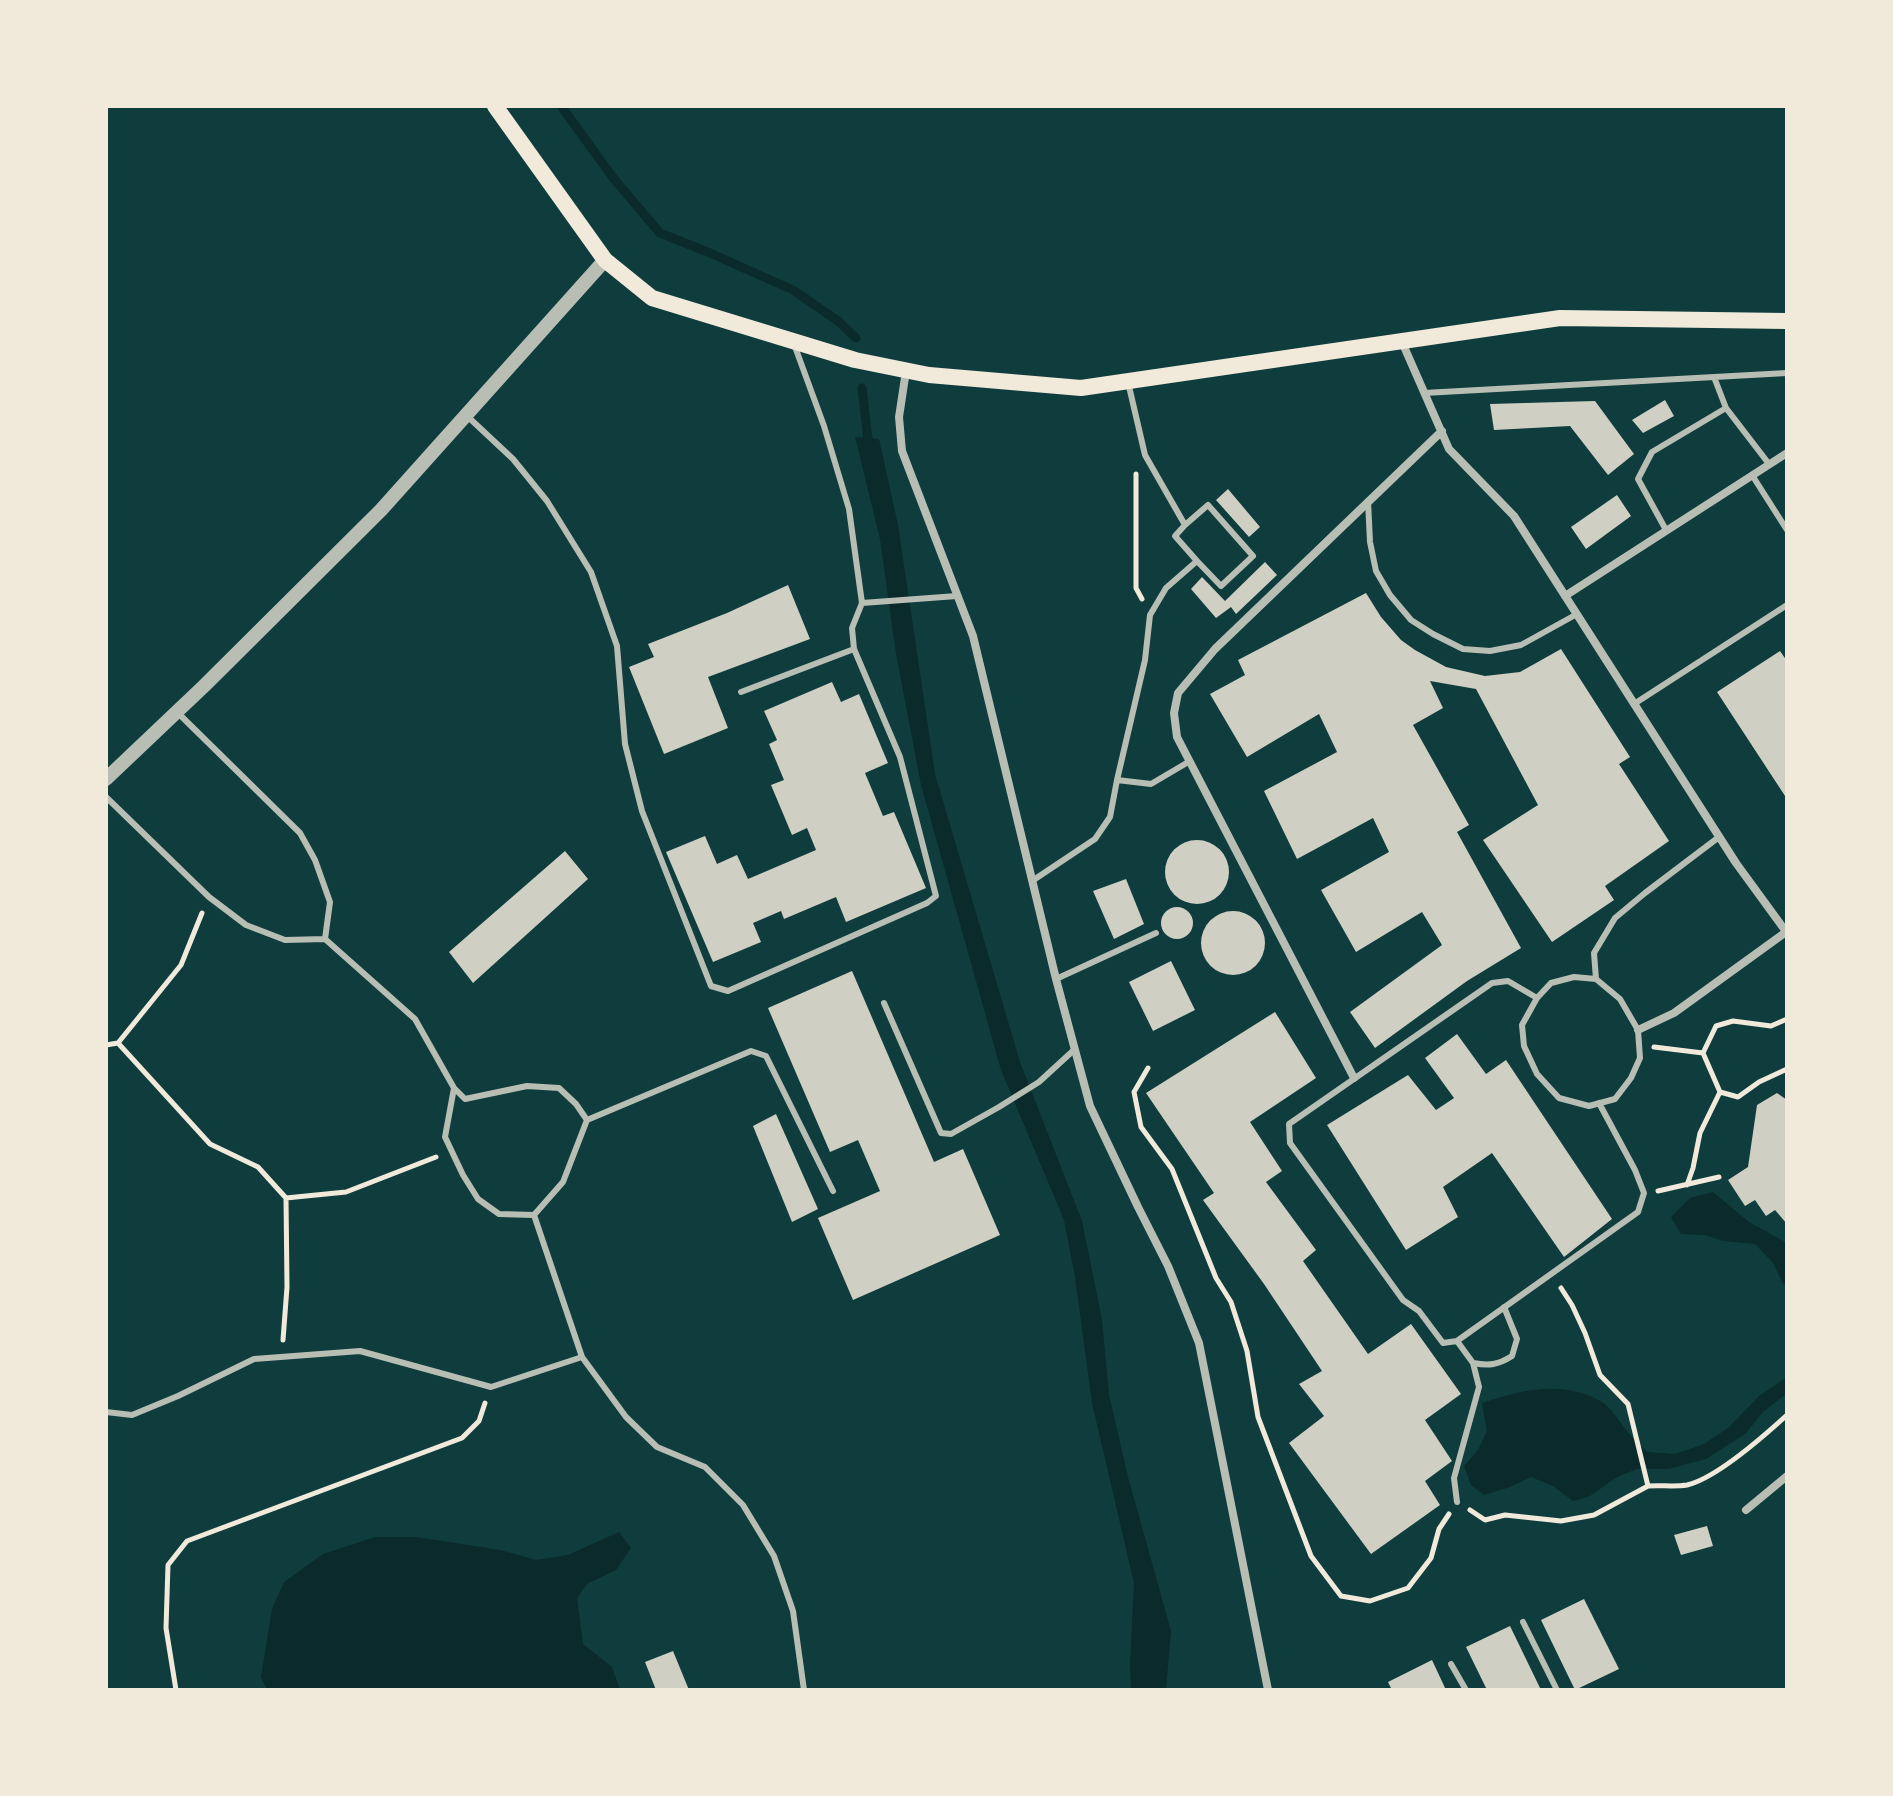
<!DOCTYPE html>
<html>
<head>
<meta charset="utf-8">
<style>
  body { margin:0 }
  #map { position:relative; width:1893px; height:1796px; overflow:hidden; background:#0f3d3e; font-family:"Fira Sans Condensed",sans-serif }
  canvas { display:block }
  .frame { position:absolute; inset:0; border:108px solid #f1e9da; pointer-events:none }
</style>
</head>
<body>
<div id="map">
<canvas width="1893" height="1796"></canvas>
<div class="frame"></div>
</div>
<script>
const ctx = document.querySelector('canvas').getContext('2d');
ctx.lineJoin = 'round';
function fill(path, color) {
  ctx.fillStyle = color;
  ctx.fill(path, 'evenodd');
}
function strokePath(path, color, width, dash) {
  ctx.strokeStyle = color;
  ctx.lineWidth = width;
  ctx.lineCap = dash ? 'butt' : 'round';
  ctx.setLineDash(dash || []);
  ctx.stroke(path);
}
const water = new Path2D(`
  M 855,437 L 879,439 L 898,525 L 935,774 L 1020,1062 L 1082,1221 L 1102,1320 L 1109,1395 L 1128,1477 L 1171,1631 L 1166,1690 L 1131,1690 L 1130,1664 L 1134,1583 L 1092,1403 L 1075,1277 L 1064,1220 L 1001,1070 L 921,785 L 896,654 L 880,539 Z
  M 1713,1192 L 1749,1222 L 1787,1243 L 1787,1286 L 1783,1284 L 1773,1263 L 1755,1244 L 1723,1241 L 1705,1235 L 1681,1234 L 1671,1217 L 1690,1198 Z
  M 1787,1377 L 1787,1393 L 1763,1412 L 1745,1434 L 1706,1459 L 1668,1469 L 1637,1469 L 1617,1477 L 1590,1496 L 1573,1501 L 1553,1486 L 1531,1477 L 1510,1487 L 1484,1495 L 1471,1485 L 1464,1466 L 1478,1450 L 1487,1431 L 1482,1403 C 1521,1390 1564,1379 1602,1402 C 1611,1408 1619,1421 1626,1430 C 1632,1438 1640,1445 1647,1452 L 1675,1454 L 1704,1444 L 1728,1428 L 1759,1396 Z
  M 619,1532 L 631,1548 L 616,1570 L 587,1584 L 577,1598 L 583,1644 L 612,1667 L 620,1690 L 267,1690 L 261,1677 L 272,1609 L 284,1582 L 323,1554 L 375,1537 L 416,1537 L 500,1550 L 537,1560 L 568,1555 Z`);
const stream = new Path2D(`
  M 561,106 L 614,179 L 660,233 L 710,253 L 793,290 L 838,321 L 856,338
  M 862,388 L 869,448`);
const building = new Path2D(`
  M 1665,400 L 1674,416 L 1643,433 L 1632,420 Z
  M 1595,401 L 1634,454 L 1608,475 L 1570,426 L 1494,430 L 1490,404 Z
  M 1228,489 L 1260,527 L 1249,537 L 1216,500 Z
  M 1617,495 L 1631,516 L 1586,549 L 1571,527 Z
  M 1265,562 L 1277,575 L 1236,614 L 1231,607 L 1216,618 L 1191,589 L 1202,577 L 1225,601 Z
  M 788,585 L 810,639 L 708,677 L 728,728 L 664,754 L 629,667 L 654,657 L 648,644 L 727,613 Z
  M 1366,593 L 1381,617 L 1401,640 L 1415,650 L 1446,667 L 1485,676 L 1520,672 L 1561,649 L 1630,757 L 1619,764 L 1669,841 L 1605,886 L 1614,900 L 1552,942 L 1483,840 L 1538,805 L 1476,689 L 1430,681 L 1443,708 L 1413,725 L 1469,825 L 1457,832 L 1521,948 L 1467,981 L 1375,1048 L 1350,1012 L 1442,945 L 1422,912 L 1356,952 L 1321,890 L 1389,852 L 1373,818 L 1297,859 L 1264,791 L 1337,752 L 1319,714 L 1247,757 L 1210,694 L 1245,675 L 1238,660 Z
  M 1780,651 L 1787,661 L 1787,799 L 1717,692 Z
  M 832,682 L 841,702 L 859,694 L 888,763 L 865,773 L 883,816 L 894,812 L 926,888 L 846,922 L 836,897 L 784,919 L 781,911 L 753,923 L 761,942 L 713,962 L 666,852 L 705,836 L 717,864 L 737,855 L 748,879 L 816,850 L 807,828 L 792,835 L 771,785 L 784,780 L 769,744 L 777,740 L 764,711 Z
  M1165 872a32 32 0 1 1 64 0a32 32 0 1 1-64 0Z
  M 565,851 L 588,879 L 473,983 L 449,952 Z
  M 1126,879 L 1144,924 L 1114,939 L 1093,891 Z
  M1161 923a16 16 0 1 1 32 0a16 16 0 1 1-32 0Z
  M1201 943a32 32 0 1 1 64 0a32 32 0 1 1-64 0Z
  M 1171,961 L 1195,1010 L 1153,1031 L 1129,982 Z
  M 852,971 L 934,1162 L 963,1149 L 1000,1235 L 853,1300 L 818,1218 L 880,1191 L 858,1140 L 830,1152 L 768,1008 Z
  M 1275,1012 L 1316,1078 L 1250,1122 L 1282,1171 L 1266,1182 L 1316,1250 L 1303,1261 L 1368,1354 L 1411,1324 L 1461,1394 L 1425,1420 L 1452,1461 L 1425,1481 L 1440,1505 L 1371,1554 L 1289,1443 L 1324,1416 L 1299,1384 L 1322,1371 L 1264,1284 L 1203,1200 L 1214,1193 L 1146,1093 Z
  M 1457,1034 L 1486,1074 L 1506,1060 L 1612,1219 L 1564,1257 L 1492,1153 L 1443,1187 L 1458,1217 L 1406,1250 L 1327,1125 L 1408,1075 L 1436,1110 L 1454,1098 L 1425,1058 Z
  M 1777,1093 L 1787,1100 L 1787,1224 L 1775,1210 L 1766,1216 L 1755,1200 L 1745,1206 L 1728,1180 L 1748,1167 L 1757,1105 Z
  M 776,1114 L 818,1209 L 792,1222 L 753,1126 Z
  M 1707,1526 L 1713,1546 L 1681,1555 L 1674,1535 Z
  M 1584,1599 L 1619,1669 L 1575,1690 L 1541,1620 Z
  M 1510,1626 L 1541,1690 L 1487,1690 L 1466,1647 Z
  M 673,1651 L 689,1690 L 656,1690 L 645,1662 Z
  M 1432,1660 L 1446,1690 L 1392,1690 L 1388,1682 Z`);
const path = new Path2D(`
  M 1136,474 L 1136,588 L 1142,599
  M 118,1043 L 181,965 L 202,913
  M 106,1045 L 118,1043 L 210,1144 L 258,1167 L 286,1198 L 287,1287 L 283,1340
  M 1654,1047 L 1703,1053 L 1720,1092 L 1738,1097 L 1759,1082 L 1787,1069
  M 1703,1053 L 1716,1026 L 1733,1021 L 1771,1026 L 1787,1019
  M 1148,1068 L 1134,1092 L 1141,1127 L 1172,1169 L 1216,1278 L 1231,1302 L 1247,1351 L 1258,1417 L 1311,1556 L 1341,1596 L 1370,1601 L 1408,1588 L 1431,1558 L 1439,1529 L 1449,1514
  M 1687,1185 L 1693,1168 L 1700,1133 L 1720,1092
  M 1658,1191 L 1719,1177
  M 286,1198 L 346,1192 L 436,1157
  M 1648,1486 C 1660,1485 1675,1487 1687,1485 C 1717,1478 1764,1436 1787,1415
  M 1470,1510 L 1485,1520 L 1505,1515 L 1561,1521 L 1594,1515 L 1648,1486 L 1628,1404 L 1600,1375 L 1585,1333 L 1572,1305 L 1561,1288
  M 176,1690 L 166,1628 L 168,1565 L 187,1541 L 462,1438 L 479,1421 L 485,1403`);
const service = new Path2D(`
  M 1714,377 L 1726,408 L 1769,464
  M 1424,393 L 1787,373
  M 466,415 L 513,459 L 547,501 L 591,572 L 617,646 L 625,744 L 642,811 L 711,986 L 728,991 L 927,903 L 936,896 L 900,757 L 854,649
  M 1752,475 L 1787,530
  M 1368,501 L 1370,542 L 1376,571 L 1390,595 L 1411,620 L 1433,634 L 1463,649 L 1490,651 L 1521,645 L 1577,614
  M 1185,525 L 1208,505 L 1253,556 L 1221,586 L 1197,561
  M 1666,530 L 1638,479 L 1652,452 L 1726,408
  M 862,603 L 957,596
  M 741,692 L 854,649 L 852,628 L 862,603 L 849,509 L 824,426 L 794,344
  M 1634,704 L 1787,605
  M 178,713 L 300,833 L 315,860 L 330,902 L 325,939
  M 1117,780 L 1145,660 L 1150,615 L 1166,588 L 1197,561 L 1175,536 L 1185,525 L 1145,455 L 1128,382
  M 106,797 L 209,897 L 246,925 L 285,940 L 325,939 L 415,1019 L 454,1088 L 445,1137 L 463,1175 L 478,1199 L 499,1214 L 534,1215 L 582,1357 L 626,1417 L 657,1447 L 705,1467 L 743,1505 L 774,1556 L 793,1611 L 804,1690
  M 1032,881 L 1095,839 L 1110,817 L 1117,780 L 1151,784 L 1190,761
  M 1574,977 L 1596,979 L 1620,999 L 1638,1030 L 1640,1058 L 1631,1078 L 1615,1099 L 1589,1106 L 1559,1098 L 1537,1074 L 1524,1046 L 1522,1025 L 1537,998 L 1551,983 Z
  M 1056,979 L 1156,933
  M 1596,979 L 1594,953 L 1615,918 L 1645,893 L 1719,837
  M 1537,998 L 1508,981 L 1492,983 L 1289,1124 L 1290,1143 L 1403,1300 L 1419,1311 L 1443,1343 L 1457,1341 L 1638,1212 L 1644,1193 L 1635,1170 L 1599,1103
  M 884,1003 L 941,1133 L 951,1134 L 999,1107 L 1039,1082 L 1075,1049
  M 454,1088 L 465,1099 L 527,1086 L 559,1088 L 576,1104 L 587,1120 L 563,1182 L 534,1215
  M 587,1120 L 751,1051 L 766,1056 L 833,1191
  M 1457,1341 L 1473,1363 C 1489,1366 1498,1365 1512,1356 L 1517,1339 L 1504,1307
  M 106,1412 L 132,1415 L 178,1396 L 254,1359 L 360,1351 L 491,1387 L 582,1357
  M 1457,1502 L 1454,1478 L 1479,1387 L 1473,1363
  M 1523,1622 L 1557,1690
  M 1451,1664 L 1466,1690`);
const minor = new Path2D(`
  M 1402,342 L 1449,449 L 1514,516 L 1736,863 L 1787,933
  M 906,371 L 899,417 L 902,451 L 973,636 L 1056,979 L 1090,1106 L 1138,1207 L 1168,1266 L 1199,1343 L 1268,1690
  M 1565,596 L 1787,453
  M 1638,1030 L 1674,1013 L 1786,932
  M 1354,1078 L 1177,737 L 1174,713 L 1178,693 L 1215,649 L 1442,431
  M 1746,1510 L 1787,1476`);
const tertiary = new Path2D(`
  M 106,779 L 204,686 L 381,510 L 605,260`);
const secondary = new Path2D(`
  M 495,106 L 605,260 L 652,298 L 855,360 L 929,375 L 1081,388 L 1560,318 L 1787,321`);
fill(water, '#0a2a2b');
strokePath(stream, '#0a2a2b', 9);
fill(building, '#cfcfc3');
strokePath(path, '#f1e9da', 5);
strokePath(service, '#b8beb3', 6);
strokePath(minor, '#b8beb3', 8);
strokePath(tertiary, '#b8beb3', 14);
strokePath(secondary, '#f1e9da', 16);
</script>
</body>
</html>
